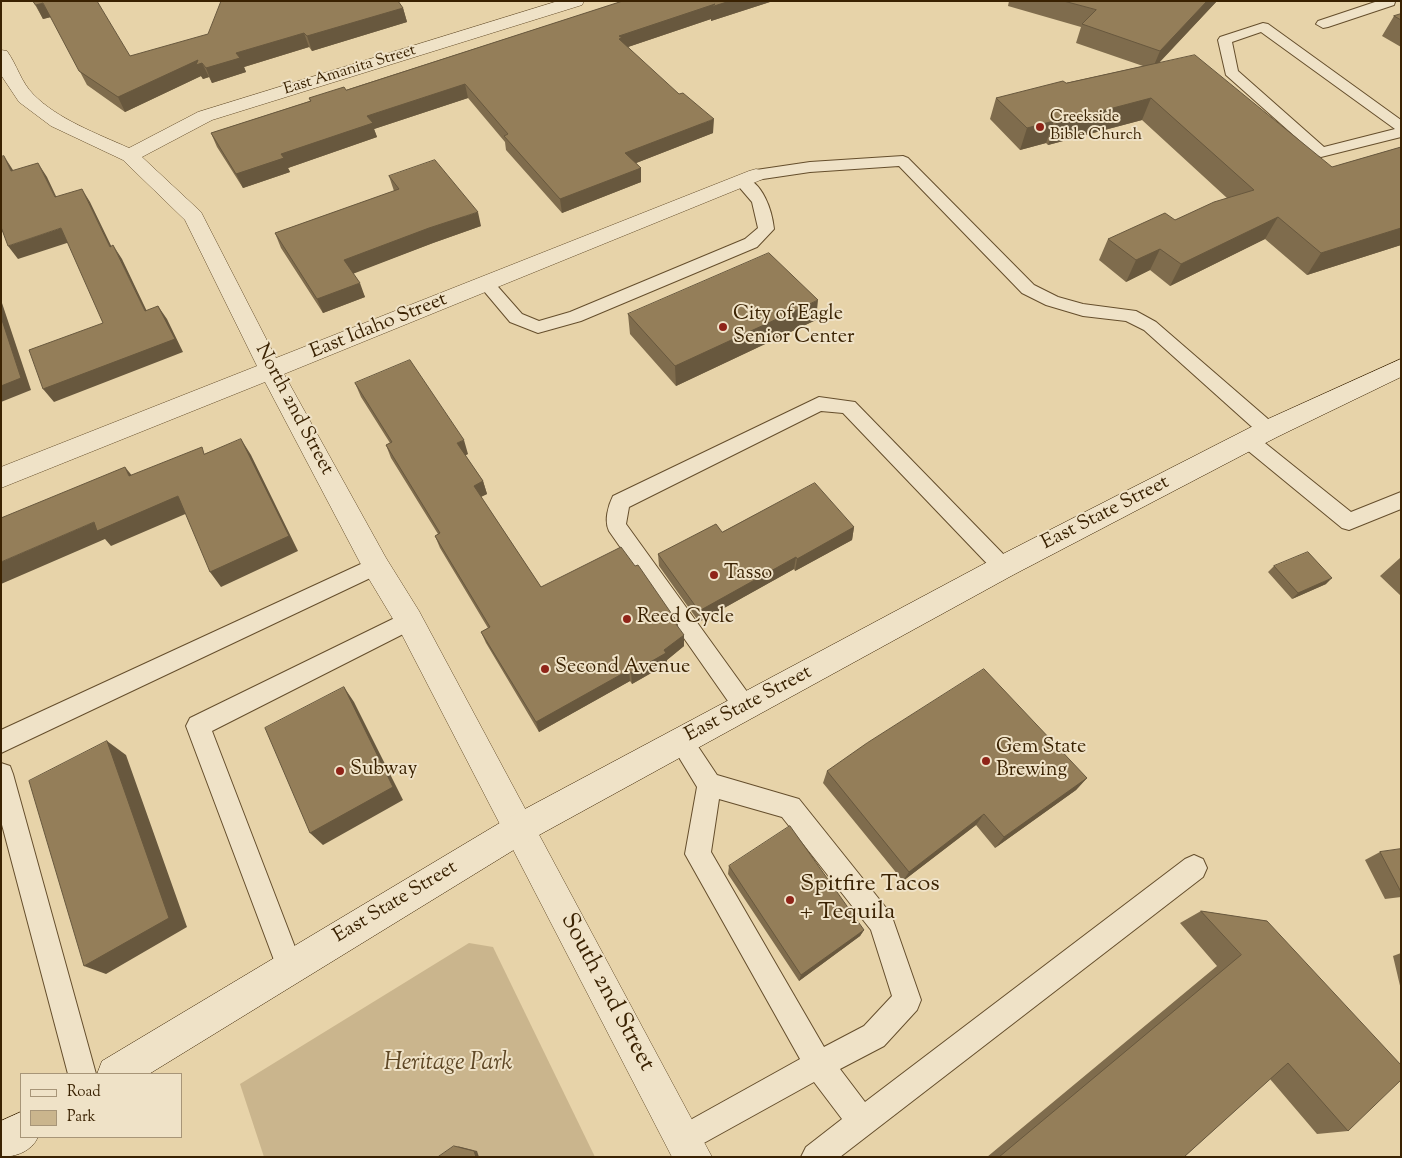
<!DOCTYPE html>
<html>
<head>
<meta charset="utf-8">
<style>
  body { margin:0 }
  #map { position:relative; width:1402px; height:1158px; overflow:hidden; background:#e7d3a9; font-family:"Sorts Mill Goudy",serif }
  canvas { display:block }
  .frame { position:absolute; inset:0; border:2px solid #3a2202; pointer-events:none }
  .legend { position:absolute; left:20px; top:1073px; width:162px; height:65px; box-sizing:border-box; background:#efe2c7; border:1px solid #a79578; margin:0; padding:6px 9px; list-style:none; font-size:15px; color:#3a2202 }
  .legend li { display:flex; align-items:center; gap:10px; height:25px }
  .legend b { width:25px; border:1px solid #a79578 }
</style>
</head>
<body>
<div id="map">
<canvas width="1402" height="1158"></canvas>
<div class="frame"></div>
<ul class="legend">
<li><b style="height:6px;background:#efe2c7"></b>Road</li>
<li><b style="height:14px;background:#cab58d"></b>Park</li>
</ul>
</div>
<script>
const ctx = document.querySelector('canvas').getContext('2d');
ctx.lineJoin = 'round';
function fill(path, color) {
  ctx.fillStyle = color;
  ctx.fill(path, 'evenodd');
}
function strokePath(path, color, width, dash) {
  ctx.strokeStyle = color;
  ctx.lineWidth = width;
  ctx.lineCap = dash ? 'butt' : 'round';
  ctx.setLineDash(dash || []);
  ctx.stroke(path);
}
function label(font, color, halo, rows, align = 'center') {
  ctx.font = font + ' "Sorts Mill Goudy",serif';
  ctx.lineWidth = 4;
  ctx.setLineDash([]);
  ctx.textBaseline = 'middle';
  ctx.strokeStyle = halo;
  ctx.fillStyle = color;
  for (const [text, x, y, turn = 0] of rows) {
    ctx.save();
    ctx.translate(x, y);
    ctx.rotate((+turn || 0) * Math.PI / 180);
    ctx.textAlign = isNaN(turn) ? turn : align;
    if (halo) ctx.strokeText(text, 0, 0);
    ctx.fillText(text, 0, 0);
    ctx.restore();
  }
}
const green = new Path2D(`
  M 469,943 L 493,947 L 595,1157 L 264,1157 L 240,1084 Z`);
const service = new Path2D(`
  M 1378,1 L 1395,2 L 1394,5 L 1328,27 L 1323,28 L 1316,24 L 1318,21 Z
  M 1263,23 L 1268,24 L 1401,120 L 1401,137 L 1321,157 L 1316,155 L 1226,75 L 1218,40 L 1220,37 ZM 1261,32 L 1395,129 L 1324,147 L 1238,71 L 1232,42 Z
  M 903,156 L 908,158 L 1034,285 L 1058,297 L 1083,304 L 1136,311 L 1156,322 L 1275,425 L 1278,430 L 1275,435 L 1268,437 L 1261,435 L 1144,330 L 1126,321 L 1083,316 L 1046,305 L 1022,293 L 899,166 L 810,172 L 756,180 L 751,178 L 748,175 L 751,172 L 756,170 L 810,162 Z
  M 742,176 C 763,182 772,210 774,229 L 757,247 L 581,321 L 538,333 L 510,322 L 478,284 L 480,280 L 486,278 L 492,280 L 522,314 L 539,321 L 570,312 L 745,239 L 758,228 L 752,202 L 734,181 L 737,178 Z
  M 819,397 L 855,402 L 1010,561 L 1014,567 L 1010,573 L 1003,576 L 996,573 L 843,413 L 821,411 L 629,507 L 626,524 L 753,700 L 757,707 L 753,714 L 745,718 L 737,714 L 609,531 C 604,521 608,506 613,496 Z
  M 1248,433 L 1255,435 L 1351,512 L 1401,492 L 1401,509 L 1349,530 L 1342,528 L 1241,445 L 1238,440 L 1241,435 Z
  M 376,557 L 383,560 L 387,566 L 383,572 L 1,753 L 1,730 Z
  M 409,611 L 417,613 L 420,620 L 417,627 L 212,731 L 303,968 L 300,978 L 290,981 L 280,978 L 277,968 L 186,726 L 190,718 Z
  M 681,730 L 689,733 L 717,775 L 799,799 L 891,914 L 921,1000 L 917,1010 L 884,1046 L 840,1069 L 865,1102 L 1185,859 L 1194,855 L 1203,859 L 1207,868 L 1203,877 L 840,1157 L 801,1157 L 806,1147 L 842,1119 L 814,1082 L 684,1154 L 674,1149 L 669,1139 L 674,1129 L 800,1059 L 685,854 L 697,787 L 669,741 L 673,733 ZM 719,799 L 782,817 L 871,930 L 892,996 L 864,1026 L 824,1047 L 711,852 Z
  M 1,763 L 10,766 L 13,774 L 96,1074 L 68,1074 L 1,821 Z`);
const minor = new Path2D(`
  M 558,1 L 584,1 L 582,5 L 212,120 L 142,157 L 201,212 L 276,358 L 749,171 L 756,169 L 763,171 L 766,175 L 763,179 L 284,374 L 386,558 L 419,611 L 712,1157 L 672,1157 L 399,629 L 366,574 L 265,382 L 1,488 L 1,467 L 257,366 L 185,220 L 123,160 L 51,126 L 19,102 L 1,75 L 1,50 L 7,51 C 17,65 21,82 33,94 C 57,119 98,134 129,148 L 198,112 Z`);
const secondary = new Path2D(`
  M 1401,359 L 1401,377 L 1277,437 L 1013,575 L 530,840 L 149,1074 L 97,1074 L 102,1061 L 508,818 L 993,559 L 1259,423 Z
  M 21,1112 L 21,1137 L 38,1137 C 32,1151 16,1157 1,1157 L 1,1121 Z`);
const wall = new Path2D(`
  M 33,1 L 130,56 L 403,8 L 407,22 L 312,51 L 309,47 L 244,67 L 246,72 L 212,83 L 209,77 L 203,79 L 201,76 L 125,112 L 87,85 L 51,17 L 43,19 Z
  M 623,1 L 773,1 L 711,21 L 711,19 L 628,47 L 713,133 L 636,163 L 641,168 L 641,182 L 562,213 L 506,150 L 505,142 L 468,98 L 374,129 L 377,137 L 288,168 L 290,172 L 243,188 L 217,147 L 211,133 L 310,101 L 309,98 L 346,90 Z
  M 1009,1 L 1217,1 L 1159,63 L 1332,167 L 1401,147 L 1401,245 L 1307,275 L 1265,239 L 1170,286 L 1150,270 L 1126,282 L 1099,260 L 1108,239 L 1175,220 L 1227,198 L 1142,120 L 1048,145 L 1046,143 L 1020,150 L 990,119 L 996,98 L 1066,83 L 1143,66 L 1076,43 L 1081,27 L 1008,6 Z
  M 1401,14 L 1401,47 L 1382,36 L 1394,16 Z
  M 389,176 L 481,226 L 433,243 L 353,273 L 365,297 L 323,313 L 281,248 L 275,233 L 394,191 Z
  M 628,314 L 816,320 L 676,386 L 630,334 Z
  M 355,383 L 468,454 L 465,455 L 483,481 L 487,494 L 481,497 L 541,587 L 635,566 L 678,623 L 678,627 L 684,646 L 667,660 L 667,664 L 632,684 L 630,681 L 539,732 L 486,643 L 481,632 L 488,628 L 440,548 L 435,536 L 438,534 L 391,458 L 386,445 L 390,443 L 361,397 Z
  M 854,527 L 852,540 L 795,571 L 794,569 L 699,622 L 659,566 L 658,554 L 722,532 Z
  M 1400,558 L 1401,558 L 1401,596 L 1380,576 Z
  M 1274,566 L 1326,584 L 1292,599 L 1268,572 Z
  M 827,771 L 1087,778 L 1076,790 L 995,848 L 976,825 L 903,881 L 823,783 Z
  M 1401,849 L 1401,897 L 1385,899 L 1365,860 L 1380,852 Z
  M 729,866 L 864,930 L 860,936 L 799,981 L 728,874 Z
  M 1201,911 L 1267,921 L 1348,1131 L 1317,1134 L 1270,1079 L 1184,1157 L 987,1157 L 1217,966 L 1180,923 Z
  M 1401,953 L 1401,990 L 1393,956 Z`);
const shadedWall = new Path2D(`
  M 730,1 L 773,1 L 711,21 L 711,19 L 622,49 L 623,52 L 619,36 L 715,4 Z
  M 1207,1 L 1217,1 L 1152,70 L 1160,51 Z
  M 43,3 L 51,17 L 43,19 L 36,5 Z
  M 403,8 L 407,22 L 312,51 L 307,36 Z
  M 304,33 L 309,47 L 244,67 L 246,72 L 212,83 L 206,68 L 236,53 Z
  M 198,60 L 202,63 L 209,77 L 203,79 L 201,76 L 125,112 L 118,97 Z
  M 465,84 L 468,98 L 374,129 L 377,137 L 288,168 L 290,172 L 243,188 L 236,174 L 367,116 Z
  M 1151,98 L 1142,120 L 1048,145 L 1056,123 Z
  M 714,119 L 713,133 L 626,167 L 625,153 Z
  M 1054,121 L 1046,143 L 1020,150 L 1027,128 Z
  M 4,156 L 13,170 L 20,185 L 11,171 Z
  M 38,163 L 47,177 L 63,211 L 55,197 Z
  M 641,168 L 641,182 L 562,213 L 560,199 Z
  M 82,189 L 90,202 L 118,260 L 110,247 Z
  M 478,212 L 481,226 L 433,243 L 350,275 L 344,260 L 429,228 Z
  M 1278,217 L 1265,239 L 1170,286 L 1181,264 Z
  M 61,228 L 70,242 L 18,259 L 8,246 Z
  M 1401,228 L 1401,245 L 1307,275 L 1321,253 Z
  M 113,245 L 122,259 L 153,324 L 145,311 Z
  M 1160,249 L 1150,270 L 1126,282 L 1136,260 Z
  M 360,283 L 365,297 L 323,313 L 317,299 Z
  M 1,300 L 31,390 L 1,402 Z
  M 818,300 L 816,320 L 676,386 L 675,366 Z
  M 158,306 L 167,319 L 183,352 L 54,402 L 43,389 Z
  M 241,439 L 251,455 L 298,551 L 221,587 L 210,572 Z
  M 464,440 L 468,454 L 462,457 L 457,443 Z
  M 125,467 L 138,483 L 129,476 Z
  M 483,481 L 487,494 L 478,498 L 474,486 Z
  M 178,496 L 190,512 L 111,546 L 105,539 L 1,584 L 1,562 L 94,522 Z
  M 854,527 L 852,540 L 795,571 L 797,559 Z
  M 796,557 L 794,569 L 699,622 L 699,611 Z
  M 1332,578 L 1326,584 L 1292,599 L 1298,593 Z
  M 684,635 L 684,646 L 667,660 L 667,664 L 632,684 L 631,673 L 664,650 Z
  M 629,670 L 630,681 L 539,732 L 536,722 Z
  M 344,687 L 354,702 L 403,800 L 323,845 L 310,833 Z
  M 107,741 L 126,755 L 187,927 L 106,974 L 84,966 Z
  M 1087,778 L 1076,790 L 995,848 L 1004,837 Z
  M 984,814 L 976,825 L 903,881 L 909,872 Z
  M 864,930 L 860,936 L 799,981 L 801,975 Z
  M 457,1146 L 477,1151 L 479,1157 L 476,1157 Z`);
const building = new Path2D(`
  M 33,1 L 97,1 L 130,56 L 208,34 L 221,1 L 398,1 L 403,8 L 307,36 L 304,33 L 236,53 L 240,58 L 206,68 L 202,63 L 196,65 L 198,60 L 118,97 L 79,71 L 43,3 L 36,5 Z
  M 623,1 L 730,1 L 711,7 L 715,4 L 619,36 L 622,38 L 619,39 L 679,94 L 683,93 L 714,119 L 625,153 L 641,168 L 560,199 L 504,136 L 508,134 L 465,84 L 367,116 L 373,123 L 281,154 L 284,158 L 236,174 L 211,133 L 311,101 L 309,98 L 344,87 L 346,90 Z
  M 1064,1 L 1207,1 L 1160,51 L 1082,24 L 1096,10 Z
  M 1401,14 L 1401,20 L 1394,16 Z
  M 1195,55 L 1332,167 L 1401,147 L 1401,228 L 1321,253 L 1278,217 L 1181,264 L 1160,249 L 1136,260 L 1108,239 L 1165,213 L 1175,220 L 1214,202 L 1254,190 L 1151,98 L 1056,123 L 1054,121 L 1027,128 L 996,98 L 1063,81 L 1066,83 Z
  M 4,156 L 11,171 L 38,163 L 55,197 L 82,189 L 110,247 L 113,245 L 145,311 L 158,306 L 175,339 L 43,389 L 29,350 L 103,323 L 61,228 L 8,246 L 1,227 L 1,157 Z
  M 435,160 L 478,212 L 429,228 L 344,260 L 360,283 L 317,299 L 275,233 L 399,189 L 389,176 Z
  M 769,253 L 818,300 L 675,366 L 628,314 Z
  M 1,317 L 21,378 L 1,386 Z
  M 410,360 L 464,440 L 457,443 L 483,481 L 474,486 L 541,587 L 621,547 L 635,566 L 638,565 L 678,623 L 676,624 L 684,635 L 664,650 L 666,653 L 631,673 L 629,670 L 536,722 L 481,632 L 490,627 L 435,536 L 440,533 L 386,445 L 392,442 L 355,383 Z
  M 241,439 L 289,536 L 210,572 L 178,496 L 97,531 L 94,522 L 1,562 L 1,518 L 125,467 L 129,476 L 202,447 L 204,454 Z
  M 815,483 L 854,527 L 797,559 L 796,557 L 699,611 L 658,554 L 716,524 L 722,532 Z
  M 1308,552 L 1332,578 L 1298,593 L 1274,566 Z
  M 984,669 L 1087,778 L 1004,837 L 984,814 L 909,872 L 827,771 L 867,743 Z
  M 344,687 L 393,787 L 310,833 L 265,728 Z
  M 107,741 L 169,918 L 84,966 L 29,781 Z
  M 790,826 L 864,930 L 801,975 L 729,866 Z
  M 1401,849 L 1401,892 L 1380,852 Z
  M 1201,911 L 1267,921 L 1401,1065 L 1401,1080 L 1348,1131 L 1288,1063 L 1184,1157 L 999,1157 L 1241,955 Z
  M 454,1146 L 474,1151 L 476,1157 L 438,1157 Z`);
const markers = [
  [1040,127,5,"#8f2418"],
  [723,327,5,"#8f2418"],
  [714,575,5,"#8f2418"],
  [627,619,5,"#8f2418"],
  [545,669,5,"#8f2418"],
  [986,761,5,"#8f2418"],
  [340,771,5,"#8f2418"],
  [790,900,5,"#8f2418"]
];
const farStreetnames = [
  ["East Amanita Street",350,71,-17]
];
const farPoinames = [
  ["Creekside",1050,118],
  ["Bible Church",1050,136]
];
const poiNames = [
  ["City of Eagle",733,316],
  ["Senior Center",733,339],
  ["Tasso",724,575],
  ["Reed Cycle",637,619],
  ["Second Avenue",555,669],
  ["Gem State",996,749],
  ["Brewing",996,772],
  ["Subway",350,771]
];
const streetNames = [
  ["East Idaho Street",379,327,-22],
  ["North 2nd Street",293,410,62],
  ["East State Street",1106,514,-27],
  ["East State Street",749,705,-28],
  ["East State Street",396,903,-31]
];
const nearPoinames = [
  ["Spitfire Tacos",800,886],
  ["+ Tequila",800,914]
];
const nearStreetnames = [
  ["South 2nd Street",606,993,62]
];
const nearParknames = [
  ["Heritage Park",448,1065]
];
fill(green, '#cab58d');
strokePath(service, '#654e2c', 2);
strokePath(minor, '#654e2c', 1);
strokePath(secondary, '#3a2202', 1);
fill(service, '#efe2c7');
fill(minor, '#efe2c7');
fill(secondary, '#efe2c7');
fill(wall, '#7f6c4d');
fill(shadedWall, '#68583e');
fill(building, '#947e59');
strokePath(building, '#68583e', 1);
for (const [x, y, r, color] of markers) {
  const dot = new Path2D();
  dot.arc(x, y, r, 0, 2 * Math.PI);
  ctx.fillStyle = color;
  ctx.fill(dot);
  strokePath(dot, '#efe2c7', 2);
}
label('16px', '#3a2202', '#efe2c7', farStreetnames);
label('16px', '#3a2202', '#efe2c7', farPoinames, 'left');
label('20px', '#3a2202', '#efe2c7', poiNames, 'left');
label('20px', '#3a2202', '#efe2c7', streetNames);
label('24px', '#3a2202', '#efe2c7', nearPoinames, 'left');
label('24px', '#3a2202', '#efe2c7', nearStreetnames);
label('italic 24px', '#5e4725', '#efe2c7', nearParknames);
</script>
</body>
</html>
